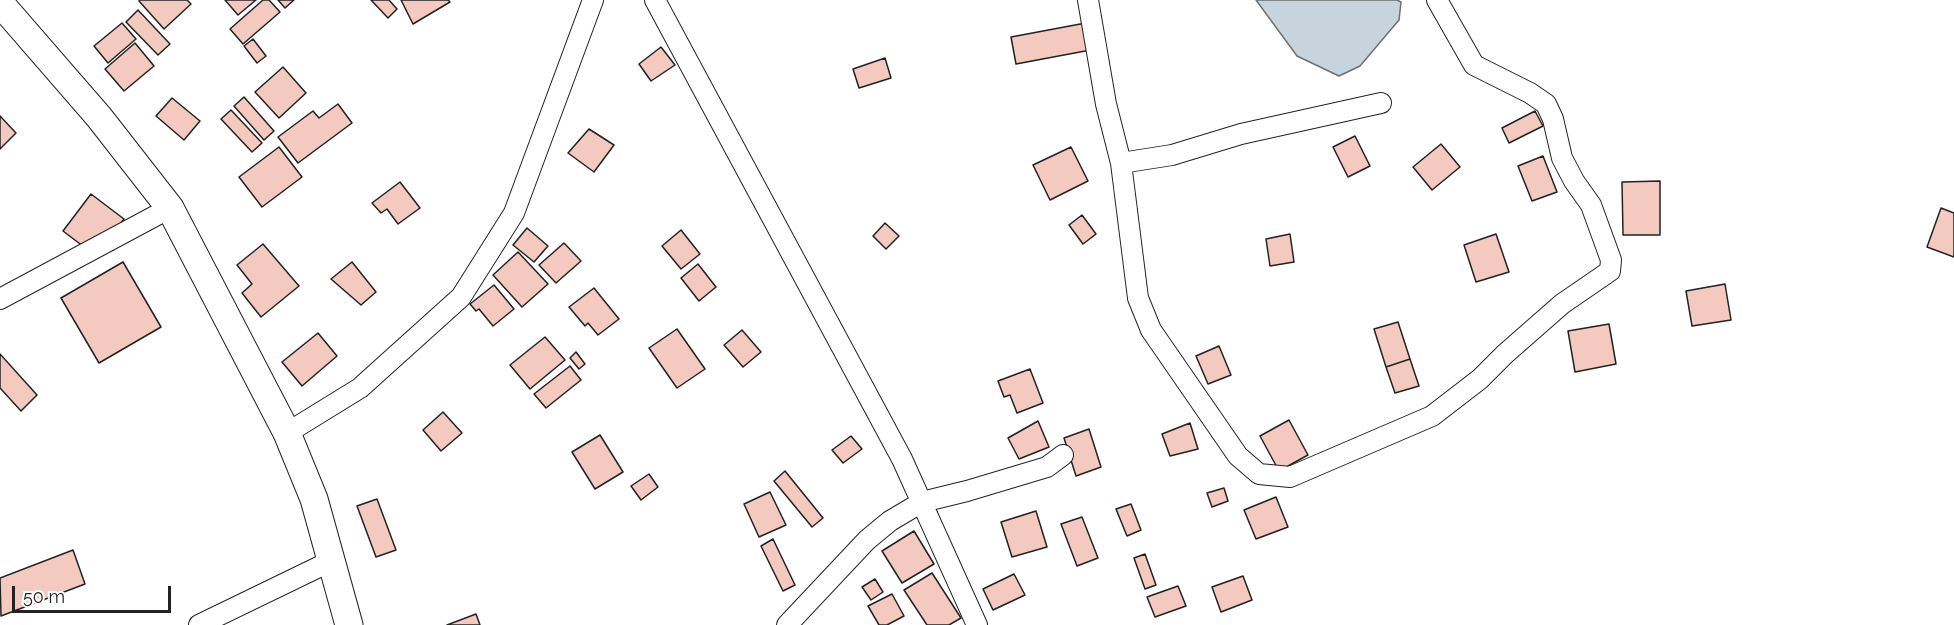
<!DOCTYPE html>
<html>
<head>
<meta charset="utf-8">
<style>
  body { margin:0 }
  #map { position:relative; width:1954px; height:625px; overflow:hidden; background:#fff; font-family:Raleway,sans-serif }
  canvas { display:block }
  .scale { position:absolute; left:12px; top:586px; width:159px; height:27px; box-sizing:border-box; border:3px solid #222; border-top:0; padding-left:8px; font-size:18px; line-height:21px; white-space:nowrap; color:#222; -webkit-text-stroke:4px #fff; paint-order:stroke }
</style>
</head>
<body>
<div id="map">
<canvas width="1954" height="625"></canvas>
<div class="scale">50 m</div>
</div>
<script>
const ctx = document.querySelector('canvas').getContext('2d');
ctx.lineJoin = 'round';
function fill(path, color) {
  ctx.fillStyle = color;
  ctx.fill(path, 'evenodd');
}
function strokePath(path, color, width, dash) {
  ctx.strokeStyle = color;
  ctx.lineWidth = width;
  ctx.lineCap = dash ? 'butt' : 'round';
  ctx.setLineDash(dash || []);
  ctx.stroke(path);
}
const water = new Path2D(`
  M 1256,0 L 1397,0 L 1401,2 L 1399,20 L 1360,66 L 1339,76 L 1297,56 Z`);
const building = new Path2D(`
  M 140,0 L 187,0 L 191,4 L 164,29 L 139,1 Z
  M 225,0 L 256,0 L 238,15 Z
  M 263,0 L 269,0 L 280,12 L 243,44 L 230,29 Z
  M 278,0 L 294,0 L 285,8 Z
  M 371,0 L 389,0 L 397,9 L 388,18 Z
  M 401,0 L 448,0 L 450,2 L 413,24 Z
  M 138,10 L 170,44 L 158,55 L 126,22 Z
  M 1091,22 L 1096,49 L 1016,64 L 1011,37 Z
  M 122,23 L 136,39 L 108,63 L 94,46 Z
  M 253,39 L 266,56 L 257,63 L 244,46 Z
  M 135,43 L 154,66 L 124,91 L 105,69 Z
  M 661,47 L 675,65 L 651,81 L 639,64 Z
  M 885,58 L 891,78 L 859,88 L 853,69 Z
  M 283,67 L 306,93 L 279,118 L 255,92 Z
  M 244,97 L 274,131 L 264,140 L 234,106 Z
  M 172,98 L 200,121 L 184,140 L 156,116 Z
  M 338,104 L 352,123 L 298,163 L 278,137 L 313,111 L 319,118 Z
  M 231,110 L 262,143 L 252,152 L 221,119 Z
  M 1535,111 L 1543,126 L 1509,143 L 1502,128 Z
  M 0,116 L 16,133 L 0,149 Z
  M 589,129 L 614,145 L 594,172 L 568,153 Z
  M 1355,136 L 1370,166 L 1348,177 L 1333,147 Z
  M 1441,144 L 1460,167 L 1432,190 L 1413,167 Z
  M 279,147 L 302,177 L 262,207 L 239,177 Z
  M 1071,147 L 1088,181 L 1050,200 L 1033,165 Z
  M 1543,156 L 1557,192 L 1532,201 L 1518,166 Z
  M 1660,181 L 1660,235 L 1623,235 L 1622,182 Z
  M 400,182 L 420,208 L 398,224 L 387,209 L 381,213 L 372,203 Z
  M 91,194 L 124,219 L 96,256 L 63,231 Z
  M 1941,208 L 1954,213 L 1954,257 L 1927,247 Z
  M 1082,215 L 1096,234 L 1083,244 L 1069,225 Z
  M 885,223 L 899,236 L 886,249 L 873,236 Z
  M 527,228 L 548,246 L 534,262 L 513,245 Z
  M 681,230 L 700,254 L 681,269 L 662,246 Z
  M 1290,234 L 1294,262 L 1270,266 L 1266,239 Z
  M 1496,234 L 1509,272 L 1476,282 L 1464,245 Z
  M 564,243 L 581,261 L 556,283 L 539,265 Z
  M 263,244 L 299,286 L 261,317 L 242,293 L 252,284 L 237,265 Z
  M 518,252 L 548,284 L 522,307 L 493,275 Z
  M 123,262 L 161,327 L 99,363 L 61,298 Z
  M 352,262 L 376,292 L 361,305 L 331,279 Z
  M 698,264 L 716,287 L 699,301 L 681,278 Z
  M 1725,284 L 1731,320 L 1692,326 L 1686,291 Z
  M 494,285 L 514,309 L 493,326 L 479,309 L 476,311 L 470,304 Z
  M 594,288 L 619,319 L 598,335 L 588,323 L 585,326 L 569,307 Z
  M 1398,322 L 1410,359 L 1386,367 L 1374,329 Z
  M 1609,324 L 1616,364 L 1575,372 L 1568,331 Z
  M 677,329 L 705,369 L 677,388 L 649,348 Z
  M 742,330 L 761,352 L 743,367 L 724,345 Z
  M 318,333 L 337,356 L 302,386 L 282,362 Z
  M 545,337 L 565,360 L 530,389 L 510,365 Z
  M 1219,346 L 1231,375 L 1208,384 L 1196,356 Z
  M 576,352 L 585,364 L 579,369 L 570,358 Z
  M 0,354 L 37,395 L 21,411 L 0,388 Z
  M 1410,359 L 1419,386 L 1395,393 L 1386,367 Z
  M 570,366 L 581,380 L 546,408 L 534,394 Z
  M 1030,369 L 1043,403 L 1017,413 L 1010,395 L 1004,397 L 998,381 Z
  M 443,412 L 462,433 L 441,451 L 423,430 Z
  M 1289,420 L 1308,455 L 1279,471 L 1260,436 Z
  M 1038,421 L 1049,447 L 1019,459 L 1008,438 Z
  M 1190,423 L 1198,449 L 1170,456 L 1162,434 Z
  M 1089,429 L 1101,467 L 1076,476 L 1064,438 Z
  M 600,435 L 623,472 L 595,489 L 572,452 Z
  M 851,436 L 862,449 L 843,463 L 832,450 Z
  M 785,471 L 823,518 L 812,527 L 774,481 Z
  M 649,474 L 658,487 L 641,500 L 631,486 Z
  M 1224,488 L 1228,501 L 1212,507 L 1207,493 Z
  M 770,492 L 786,525 L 759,537 L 744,504 Z
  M 1276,497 L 1288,527 L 1256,539 L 1244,510 Z
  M 377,499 L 396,550 L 376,557 L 357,506 Z
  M 1131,504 L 1141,530 L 1127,536 L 1116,509 Z
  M 1036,511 L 1047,547 L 1012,557 L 1001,522 Z
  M 1082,517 L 1098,558 L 1077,566 L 1061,524 Z
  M 914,531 L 934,564 L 902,583 L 882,551 Z
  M 773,539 L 795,585 L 783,591 L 761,546 Z
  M 73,550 L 85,584 L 1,616 L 0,578 Z
  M 1145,554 L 1156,585 L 1145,589 L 1134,558 Z
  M 932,573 L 961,618 L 949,625 L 927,625 L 904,590 Z
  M 1014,574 L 1025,595 L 993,610 L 983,589 Z
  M 1243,576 L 1252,600 L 1221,612 L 1212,587 Z
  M 875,579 L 883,592 L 871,600 L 862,587 Z
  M 1178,586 L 1186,606 L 1155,617 L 1147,597 Z
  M 892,594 L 904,616 L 887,625 L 879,625 L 868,606 Z
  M 476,614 L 480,625 L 447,625 Z`);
const minor = new Path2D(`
  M 655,0 L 902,459 L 977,625
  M 1088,0 L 1106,104 L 1121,163 L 1138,298 L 1151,330 L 1238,456 L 1259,474 L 1290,477 L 1432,416 L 1480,379 L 1505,354 L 1562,304 L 1610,271 L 1611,260 L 1591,205 L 1574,181 L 1562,158 L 1553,119 L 1546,104 L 1530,93 L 1474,65 L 1437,0
  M 1121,163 L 1172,155 L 1241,134 L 1381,103
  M 0,299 L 170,208
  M 287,433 L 360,388 L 461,297 L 514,213 L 593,0
  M 199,625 L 331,561
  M 787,625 L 867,540 L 890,521 L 922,502 L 967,491 L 1047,467 L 1063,455`);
const secondary = new Path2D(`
  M 0,3 L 99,117 L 170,208 L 287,433 L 314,499 L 349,625`);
fill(water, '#c7d3dd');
strokePath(water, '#6f6f6f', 1.5);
fill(building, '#f3c9c0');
strokePath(building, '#222', 1.5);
strokePath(minor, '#222', 22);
strokePath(secondary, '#222', 29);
strokePath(minor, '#fff', 20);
strokePath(secondary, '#fff', 27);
</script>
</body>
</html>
